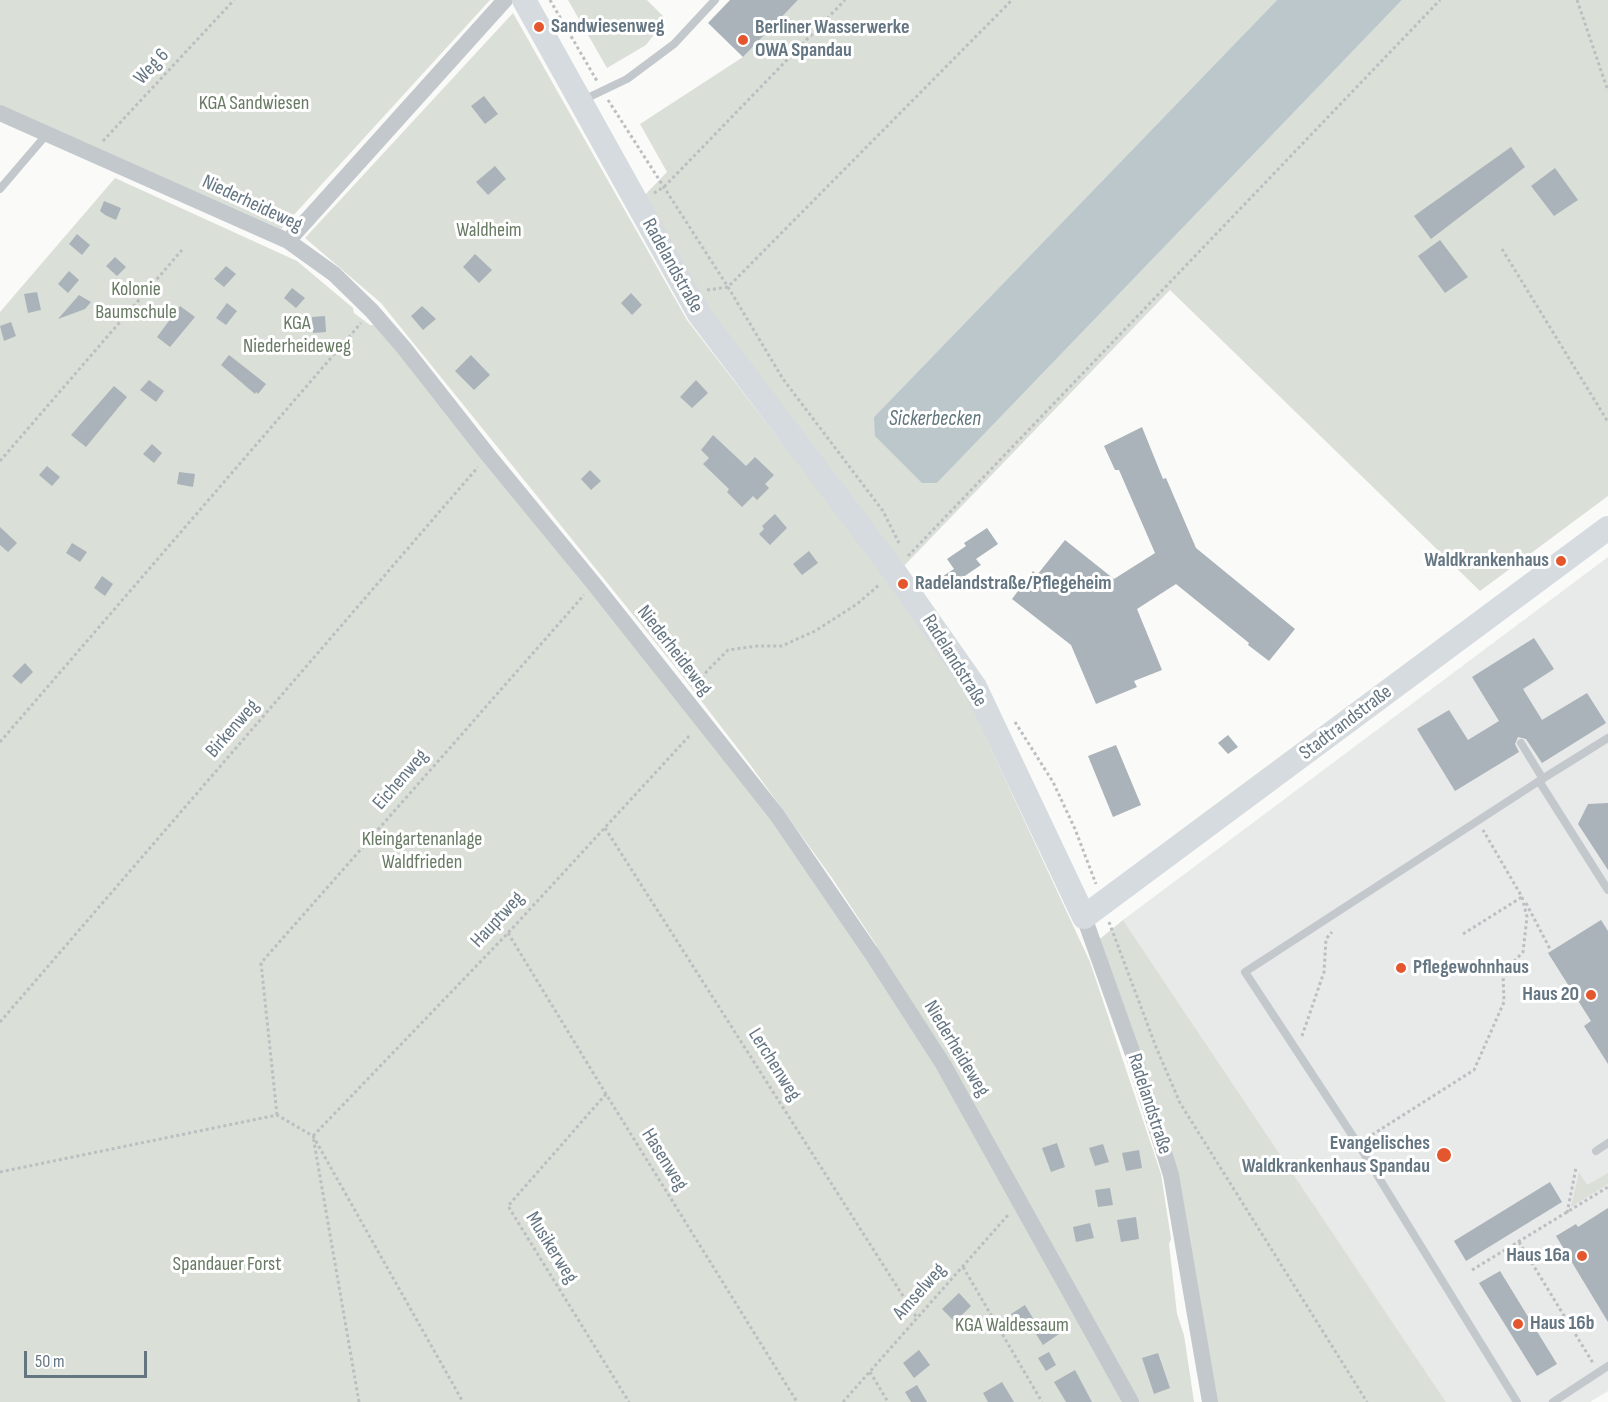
<!DOCTYPE html>
<html>
<head>
<meta charset="utf-8">
<style>
  body { margin:0 }
  #map { position:relative; width:1608px; height:1402px; overflow:hidden; background:#fafaf8; font-family:"Sofia Sans Condensed",sans-serif }
  canvas { display:block }
  .scale { position:absolute; left:24px; top:1351px; width:123px; height:27px; box-sizing:border-box; border:3px solid #657683; border-top:0; padding-left:8px; font-size:18px; line-height:21px; white-space:nowrap; color:#657683; -webkit-text-stroke:4px #fff; paint-order:stroke }
</style>
</head>
<body>
<div id="map">
<canvas width="1608" height="1402"></canvas>
<div class="scale">50 m</div>
</div>
<script>
const ctx = document.querySelector('canvas').getContext('2d');
ctx.lineJoin = 'round';
function fill(path, color) {
  ctx.fillStyle = color;
  ctx.fill(path, 'evenodd');
}
function strokePath(path, color, width, dash) {
  ctx.strokeStyle = color;
  ctx.lineWidth = width;
  ctx.lineCap = dash ? 'butt' : 'round';
  ctx.setLineDash(dash || []);
  ctx.stroke(path);
}
function label(font, color, halo, rows, align = 'center') {
  ctx.font = font + ' "Sofia Sans Condensed",sans-serif';
  ctx.lineWidth = 6;
  ctx.setLineDash([]);
  ctx.textBaseline = 'middle';
  ctx.strokeStyle = halo;
  ctx.fillStyle = color;
  for (const [text, x, y, turn = 0] of rows) {
    ctx.save();
    ctx.translate(x, y);
    ctx.rotate((+turn || 0) * Math.PI / 180);
    ctx.textAlign = isNaN(turn) ? turn : align;
    if (halo) ctx.strokeText(text, 0, 0);
    ctx.fillText(text, 0, 0);
    ctx.restore();
  }
}
const built = new Path2D(`
  M 1608,557 L 1608,1391 L 1590,1402 L 1446,1402 L 1123,920 Z`);
const green = new Path2D(`
  M 0,0 L 490,0 L 281,229 L 0,105 Z
  M 568,0 L 647,0 L 666,19 L 646,45 L 607,68 Z
  M 798,0 L 1277,0 L 874,417 L 937,483 L 1402,0 L 1608,0 L 1608,496 L 1480,591 L 1170,290 L 901,569 L 703,311 L 641,199 L 667,172 L 640,124 L 743,57 Z
  M 513,13 L 687,320 L 867,553 L 960,682 L 1090,962 L 1161,1174 L 1171,1239 L 1169,1244 L 1177,1314 L 1184,1335 L 1194,1402 L 0,1402 L 0,312 L 115,178 L 297,261 L 353,308 L 354,313 L 370,325 L 375,325 L 430,391 L 875,947 L 877,946 L 832,878 L 749,763 L 676,668 L 381,303 L 305,238 Z
  M 1123,920 L 1446,1402 L 1210,1402 L 1171,1175 L 1095,943 Z
  M 1579,1172 L 1587,1185 L 1608,1173 L 1608,1184 L 1571,1207 Z`);
const water = new Path2D(`
  M 1277,0 L 1402,0 L 937,483 L 922,483 L 875,436 L 874,417 Z`);
const building = new Path2D(`
  M 730,0 L 798,0 L 743,57 L 708,23 Z
  M 484,96 L 498,114 L 485,124 L 471,106 Z
  M 1511,147 L 1525,167 L 1431,239 L 1414,216 Z
  M 495,166 L 506,179 L 488,195 L 476,182 Z
  M 1555,168 L 1578,200 L 1554,216 L 1531,186 Z
  M 104,201 L 121,208 L 116,220 L 105,215 L 100,211 Z
  M 77,234 L 90,245 L 82,255 L 69,244 Z
  M 1440,240 L 1468,277 L 1445,293 L 1418,256 Z
  M 475,254 L 492,270 L 479,283 L 463,267 Z
  M 115,257 L 126,267 L 117,276 L 106,266 Z
  M 226,266 L 236,274 L 224,287 L 214,279 Z
  M 69,271 L 79,280 L 68,293 L 58,284 Z
  M 292,288 L 305,298 L 296,308 L 284,298 Z
  M 37,292 L 41,310 L 28,313 L 24,294 Z
  M 631,293 L 642,305 L 632,315 L 621,303 Z
  M 79,295 L 91,302 L 85,309 L 58,319 Z
  M 227,303 L 237,311 L 226,325 L 216,318 Z
  M 180,306 L 195,317 L 170,347 L 157,337 Z
  M 422,306 L 436,319 L 423,330 L 411,316 Z
  M 325,316 L 326,332 L 313,333 L 312,317 Z
  M 11,322 L 16,336 L 4,341 L 0,326 Z
  M 229,355 L 266,384 L 258,394 L 256,392 L 255,394 L 221,365 Z
  M 471,355 L 490,375 L 474,390 L 455,371 Z
  M 149,380 L 164,391 L 156,402 L 140,390 Z
  M 696,380 L 708,393 L 692,408 L 680,397 Z
  M 114,386 L 127,397 L 86,447 L 71,435 Z
  M 1142,427 L 1163,479 L 1166,478 L 1196,548 L 1295,629 L 1269,661 L 1248,645 L 1249,643 L 1176,584 L 1137,609 L 1162,670 L 1134,681 L 1137,687 L 1096,704 L 1071,645 L 1012,599 L 1033,571 L 1037,575 L 1065,540 L 1114,579 L 1155,553 L 1119,470 L 1115,470 L 1104,446 Z
  M 713,435 L 746,466 L 755,457 L 774,475 L 765,484 L 769,488 L 757,500 L 753,496 L 742,507 L 727,492 L 729,489 L 703,464 L 709,458 L 701,450 Z
  M 152,444 L 162,453 L 154,463 L 143,454 Z
  M 47,466 L 60,477 L 52,486 L 39,475 Z
  M 590,470 L 601,481 L 591,490 L 581,479 Z
  M 179,472 L 195,474 L 193,487 L 177,484 Z
  M 775,514 L 787,528 L 770,545 L 759,534 L 764,529 L 762,526 Z
  M 0,527 L 17,543 L 8,552 L 0,545 Z
  M 987,528 L 998,544 L 976,559 L 981,565 L 947,588 L 940,578 L 954,569 L 947,559 L 966,546 L 964,543 Z
  M 72,543 L 87,552 L 80,562 L 66,553 Z
  M 809,551 L 818,563 L 802,575 L 793,564 Z
  M 102,576 L 113,584 L 105,596 L 94,588 Z
  M 1534,638 L 1554,669 L 1523,689 L 1542,720 L 1587,693 L 1606,723 L 1542,763 L 1526,739 L 1518,737 L 1515,744 L 1519,752 L 1455,791 L 1417,729 L 1449,710 L 1468,740 L 1499,721 L 1472,677 Z
  M 25,663 L 33,672 L 21,684 L 12,676 Z
  M 1228,735 L 1238,747 L 1228,754 L 1218,743 Z
  M 1116,745 L 1141,805 L 1113,817 L 1088,756 Z
  M 1608,803 L 1608,870 L 1578,824 L 1588,804 Z
  M 1601,920 L 1608,931 L 1608,1064 L 1584,1026 L 1591,1021 L 1548,953 Z
  M 1057,1143 L 1065,1167 L 1051,1172 L 1042,1148 Z
  M 1103,1144 L 1109,1162 L 1095,1166 L 1089,1148 Z
  M 1139,1150 L 1142,1168 L 1126,1171 L 1122,1153 Z
  M 1550,1182 L 1562,1202 L 1466,1261 L 1454,1241 Z
  M 1110,1188 L 1113,1205 L 1098,1207 L 1095,1190 Z
  M 1608,1208 L 1608,1322 L 1556,1236 L 1576,1224 L 1578,1227 Z
  M 1136,1217 L 1139,1239 L 1121,1242 L 1117,1220 Z
  M 1090,1223 L 1094,1238 L 1076,1242 L 1073,1227 Z
  M 1500,1271 L 1557,1364 L 1537,1376 L 1479,1283 Z
  M 959,1293 L 971,1306 L 955,1322 L 942,1309 Z
  M 1025,1305 L 1034,1320 L 1020,1329 L 1011,1314 Z
  M 1049,1318 L 1059,1334 L 1043,1345 L 1032,1328 Z
  M 919,1350 L 930,1365 L 914,1378 L 903,1363 Z
  M 1049,1352 L 1056,1365 L 1046,1371 L 1038,1358 Z
  M 1158,1353 L 1170,1388 L 1154,1394 L 1142,1358 Z
  M 1075,1370 L 1092,1402 L 1066,1402 L 1054,1382 Z
  M 1002,1382 L 1014,1402 L 988,1402 L 983,1393 Z
  M 917,1385 L 927,1402 L 911,1402 L 905,1392 Z`);
const path = new Path2D(`
  M 550,0 L 597,81
  M 1577,0 L 1608,91
  M 608,100 L 728,287 L 783,379 L 883,511 L 899,543
  M 103,141 L 234,0
  M 654,193 L 664,187 L 845,0
  M 1502,249 L 1608,422
  M 707,290 L 728,287 L 1012,0
  M 0,461 L 182,250
  M 908,556 L 1440,0
  M 695,688 L 707,671 L 728,650 L 757,646 L 782,646 L 815,631 L 857,604 L 880,584
  M 1015,722 L 1053,782 L 1075,829 L 1096,884
  M 0,742 L 361,323
  M 605,828 L 917,1318
  M 1526,903 L 1550,949
  M 1109,922 L 1156,1047 L 1180,1103 L 1367,1402
  M 508,933 L 606,1094 L 797,1402
  M 1463,934 L 1522,897
  M 0,1022 L 478,467
  M 1302,1036 L 1324,972 L 1326,939 L 1332,932
  M 606,1094 L 508,1206 L 629,1402
  M 277,1115 L 261,963 L 584,595
  M 1367,1138 L 1474,1070 L 1504,1002 L 1503,973 L 1523,952 L 1527,917 L 1522,897 L 1483,830
  M 0,1172 L 277,1115 L 313,1136 L 463,1402
  M 1567,1213 L 1576,1168
  M 1519,1242 L 1593,1363
  M 963,1267 L 1042,1402
  M 1472,1270 L 1608,1187
  M 870,1372 L 888,1402
  M 359,1402 L 313,1136 L 508,933 L 691,734
  M 843,1402 L 1009,1214`);
const lane = new Path2D(`
  M 581,101 L 627,79 L 674,44 L 715,0
  M 0,189 L 47,134
  M 1608,738 L 1539,781 L 1608,890
  M 1521,743 L 1543,779
  M 1596,1151 L 1608,1143
  M 1517,1402 L 1358,1144 L 1245,972 L 1539,781
  M 1553,1402 L 1608,1366`);
const street = new Path2D(`
  M 0,113 L 288,241 L 334,274 L 372,311 L 404,348 L 488,455 L 594,584 L 777,815 L 872,954 L 943,1064 L 1131,1402
  M 288,241 L 505,0
  M 1084,917 L 1134,1057 L 1171,1175 L 1210,1402`);
const secondary = new Path2D(`
  M 524,0 L 699,314 L 893,570 L 975,687 L 1084,917 L 1608,528`);
const markers = [
  [539,27,6,"#e4572e"],
  [743,40,6,"#e4572e"],
  [1561,561,6,"#e4572e"],
  [903,584,6,"#e4572e"],
  [1401,968,6,"#e4572e"],
  [1591,995,6,"#e4572e"],
  [1444,1155,8,"#e4572e"],
  [1582,1256,6,"#e4572e"],
  [1518,1324,6,"#e4572e"]
];
const poiNames = [
  ["Sandwiesenweg",551,27],
  ["Berliner Wasserwerke",755,28],
  ["OWA Spandau",755,51],
  ["Waldkrankenhaus",1549,561,"right"],
  ["Radelandstraße/Pflegeheim",915,584],
  ["Pflegewohnhaus",1413,968],
  ["Haus 20",1579,995,"right"],
  ["Evangelisches",1430,1144,"right"],
  ["Waldkrankenhaus Spandau",1430,1167,"right"],
  ["Haus 16a",1570,1256,"right"],
  ["Haus 16b",1530,1324]
];
const streetNames = [
  ["Weg 6",152,67,-47],
  ["Niederheideweg",252,204,25],
  ["Radelandstraße",672,266,61],
  ["Niederheideweg",674,651,52],
  ["Radelandstraße",954,661,58],
  ["Stadtrandstraße",1346,723,-37],
  ["Birkenweg",233,729,-49],
  ["Eichenweg",401,780,-49],
  ["Hauptweg",498,920,-47],
  ["Niederheideweg",956,1049,59],
  ["Lerchenweg",774,1065,58],
  ["Radelandstraße",1149,1104,72],
  ["Hasenweg",664,1160,58],
  ["Musikerweg",551,1248,58],
  ["Amselweg",920,1292,-48]
];
const parkNames = [
  ["KGA Sandwiesen",254,104],
  ["Waldheim",489,231],
  ["Kolonie",136,290],
  ["Baumschule",136,313],
  ["KGA",297,324],
  ["Niederheideweg",297,347],
  ["Kleingartenanlage",422,840],
  ["Waldfrieden",422,863],
  ["Spandauer Forst",227,1265],
  ["KGA Waldessaum",1012,1326]
];
const waterNames = [
  ["Sickerbecken",935,420]
];
fill(built, '#e8e9e9');
fill(green, '#dadfd7');
fill(water, '#bbc7cb');
fill(building, '#aab3b9');
strokePath(path, '#bbbfc2', 3, [3, 3]);
strokePath(lane, '#c3c8cc', 8);
strokePath(street, '#c3c8cc', 16);
strokePath(secondary, '#d6dbdf', 24);
for (const [x, y, r, color] of markers) {
  const dot = new Path2D();
  dot.arc(x, y, r, 0, 2 * Math.PI);
  ctx.fillStyle = color;
  ctx.fill(dot);
  strokePath(dot, '#fff', 2);
}
label('bold 20px', '#657683', '#fff', poiNames, 'left');
label('20px', '#657683', '#fff', streetNames);
label('20px', '#687a64', '#fff', parkNames);
label('italic 21px', '#60757c', '#fff', waterNames);
</script>
</body>
</html>
